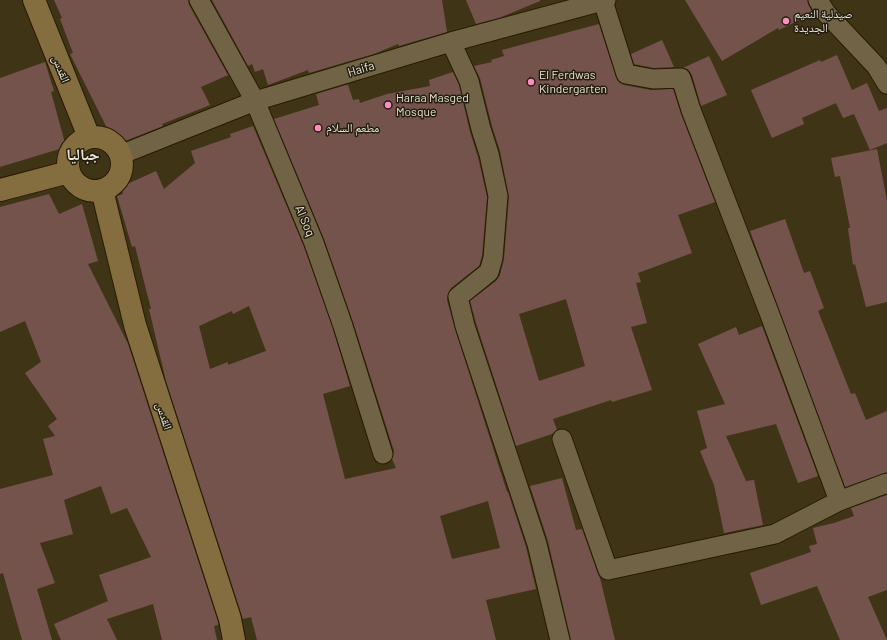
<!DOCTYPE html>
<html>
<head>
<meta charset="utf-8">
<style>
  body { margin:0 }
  canvas { display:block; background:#403417 }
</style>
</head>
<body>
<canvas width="887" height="640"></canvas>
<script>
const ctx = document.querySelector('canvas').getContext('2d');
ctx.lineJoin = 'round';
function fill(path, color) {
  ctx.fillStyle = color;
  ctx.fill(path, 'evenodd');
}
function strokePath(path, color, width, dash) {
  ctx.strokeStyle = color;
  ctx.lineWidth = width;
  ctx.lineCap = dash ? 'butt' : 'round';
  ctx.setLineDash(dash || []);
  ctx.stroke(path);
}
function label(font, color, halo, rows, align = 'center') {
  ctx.font = font + ' Barlow,"Noto Naskh Arabic",sans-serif';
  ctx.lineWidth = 3;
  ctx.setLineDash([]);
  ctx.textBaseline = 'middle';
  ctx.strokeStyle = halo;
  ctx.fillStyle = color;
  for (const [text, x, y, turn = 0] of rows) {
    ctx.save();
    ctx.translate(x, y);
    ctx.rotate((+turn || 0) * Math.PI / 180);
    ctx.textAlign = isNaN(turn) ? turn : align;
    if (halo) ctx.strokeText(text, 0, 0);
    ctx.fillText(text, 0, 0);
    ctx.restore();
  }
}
const building = new Path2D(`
  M 54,0 L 188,0 L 189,5 L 228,75 L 201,87 L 210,105 L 162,124 L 163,126 L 120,143 L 113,140 L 70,54 L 73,53 L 60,19 L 62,18 Z
  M 212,0 L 442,0 L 447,32 L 399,46 L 398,44 L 374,54 L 309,73 L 308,70 L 268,85 L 263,69 L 255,72 L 252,64 L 248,66 Z
  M 466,0 L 540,0 L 540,1 L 499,18 L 476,24 Z
  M 685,0 L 807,0 L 809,6 L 813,13 L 779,30 L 778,28 L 722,61 Z
  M 599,24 L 616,77 L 619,82 L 624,85 L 651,90 L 673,89 L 681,114 L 715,202 L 678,215 L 692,253 L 638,273 L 641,282 L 636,283 L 647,323 L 631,327 L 652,390 L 612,402 L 611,400 L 553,419 L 557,430 L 552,434 L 516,446 L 476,323 L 470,301 L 496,281 L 500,275 L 504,259 L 509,197 L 500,151 L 492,126 L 480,78 L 474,66 L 492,62 L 491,60 L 504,56 L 502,50 ZM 566,299 L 585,366 L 539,381 L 519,314 Z
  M 662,40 L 674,67 L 654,68 L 634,64 L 631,54 Z
  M 837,55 L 852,90 L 867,83 L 879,111 L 887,108 L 887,143 L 870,150 L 854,114 L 843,118 L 836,103 L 802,118 L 804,124 L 772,138 L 751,90 L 820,60 L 821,62 Z
  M 709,56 L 727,95 L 701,106 L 692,75 L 688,69 L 683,68 Z
  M 45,62 L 54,91 L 51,92 L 66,147 L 0,167 L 0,78 Z
  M 453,72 L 459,85 L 470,132 L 478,157 L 487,197 L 482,256 L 479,266 L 451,288 L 448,294 L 447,300 L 455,329 L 507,492 L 508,492 L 526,547 L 536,589 L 486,600 L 496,640 L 257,640 L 251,617 L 243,619 L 166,381 L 149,309 L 151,309 L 135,246 L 132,247 L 117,196 L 123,194 L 122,190 L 124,189 L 123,186 L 156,171 L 164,189 L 195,163 L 191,151 L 231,137 L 230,134 L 253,126 L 304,247 L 333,329 L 350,386 L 323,394 L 345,479 L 396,468 L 392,459 L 394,451 L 353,322 L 324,239 L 274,119 L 319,105 L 316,94 L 346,85 L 348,85 L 353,100 L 359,99 L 360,103 L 387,94 L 430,86 L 429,80 ZM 249,306 L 266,351 L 228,365 L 228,362 L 210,369 L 199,326 L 232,311 L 233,314 ZM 488,501 L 500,548 L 452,559 L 440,516 Z
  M 877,149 L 887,201 L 887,302 L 866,307 L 855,264 L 853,265 L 848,228 L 850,228 L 840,176 L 835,177 L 831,158 Z
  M 49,194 L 59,214 L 82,204 L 98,261 L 88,264 L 128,344 L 218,622 L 218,625 L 214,626 L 217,640 L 162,640 L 153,604 L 107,619 L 117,640 L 61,640 L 54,624 L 108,601 L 99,575 L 151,557 L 127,508 L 111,514 L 101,486 L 64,500 L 73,534 L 40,543 L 55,583 L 37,589 L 52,640 L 22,640 L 3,573 L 0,574 L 0,489 L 53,475 L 43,439 L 55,436 L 48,426 L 57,419 L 25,373 L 41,362 L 25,321 L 0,332 L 0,207 Z
  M 785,219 L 804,273 L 810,271 L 824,308 L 818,311 L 851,394 L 855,393 L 866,420 L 887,411 L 887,472 L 845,487 L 750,231 Z
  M 762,326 L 818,476 L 798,483 L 776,424 L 726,436 L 746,481 L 754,480 L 763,525 L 724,533 L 714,485 L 700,451 L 707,448 L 697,411 L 725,404 L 698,344 L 736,327 L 739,335 Z
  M 562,478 L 576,530 L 582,529 L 598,574 L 600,578 L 615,640 L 571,640 L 548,541 L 530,486 Z
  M 887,495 L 887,590 L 868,597 L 887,640 L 840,640 L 817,586 L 761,605 L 750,573 L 811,552 L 809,546 L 817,544 L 813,528 L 834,523 L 854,516 L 851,508 Z`);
const minor = new Path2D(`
  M 199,0 L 255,101 L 314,243 L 343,326 L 383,454
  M 818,0 L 826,13 L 876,66 L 887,84
  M 603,1 L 626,74 L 653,79 L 681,78 L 691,110 L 770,315 L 839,501
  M 451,42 L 469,81 L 481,129 L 489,154 L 498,196 L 493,258 L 489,272 L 458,297 L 465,326 L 537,544 L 560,640
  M 120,155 L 255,101 L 451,42 L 606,0
  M 562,439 L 608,570 L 775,534 L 839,501 L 887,483`);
const secondary = new Path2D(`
  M 34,0 L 89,137
  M68 164a27 27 0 1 1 54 0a27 27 0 1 1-54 0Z
  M 0,190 L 69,172
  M 102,190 L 135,325 L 230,619 L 234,640`);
const markers = [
  [786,21,4,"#fe8ebe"],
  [531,82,4,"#fe8ebe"],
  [388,105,4,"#fe8ebe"],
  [318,128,4,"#fe8ebe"]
];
const poiNames = [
  ["صيدلية النعيم",794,14],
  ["الجديدة",794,28],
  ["El Ferdwas",539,75],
  ["Kindergarten",539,89],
  ["Haraa Masged",396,98],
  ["Mosque",396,112],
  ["مطعم السلام",326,128]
];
const streetNames = [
  ["القدس",61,69,68],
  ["Haifa",361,69,-17],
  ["Al Soq",305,221,67],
  ["القدس",164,416,72]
];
const districtNames = [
  ["جباليا",83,155]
];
fill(building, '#75534d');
strokePath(minor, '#271b00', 21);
strokePath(secondary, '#271b00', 24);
strokePath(minor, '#716446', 19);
strokePath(secondary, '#846d3f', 22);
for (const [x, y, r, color] of markers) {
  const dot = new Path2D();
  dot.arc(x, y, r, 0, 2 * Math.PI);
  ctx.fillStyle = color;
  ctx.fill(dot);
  strokePath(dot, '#221d10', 1.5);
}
label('12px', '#eae3d2', '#221d10', poiNames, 'left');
label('12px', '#eae3d2', '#221d10', streetNames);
label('bold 16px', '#eae3d2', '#221d10', districtNames);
</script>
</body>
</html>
